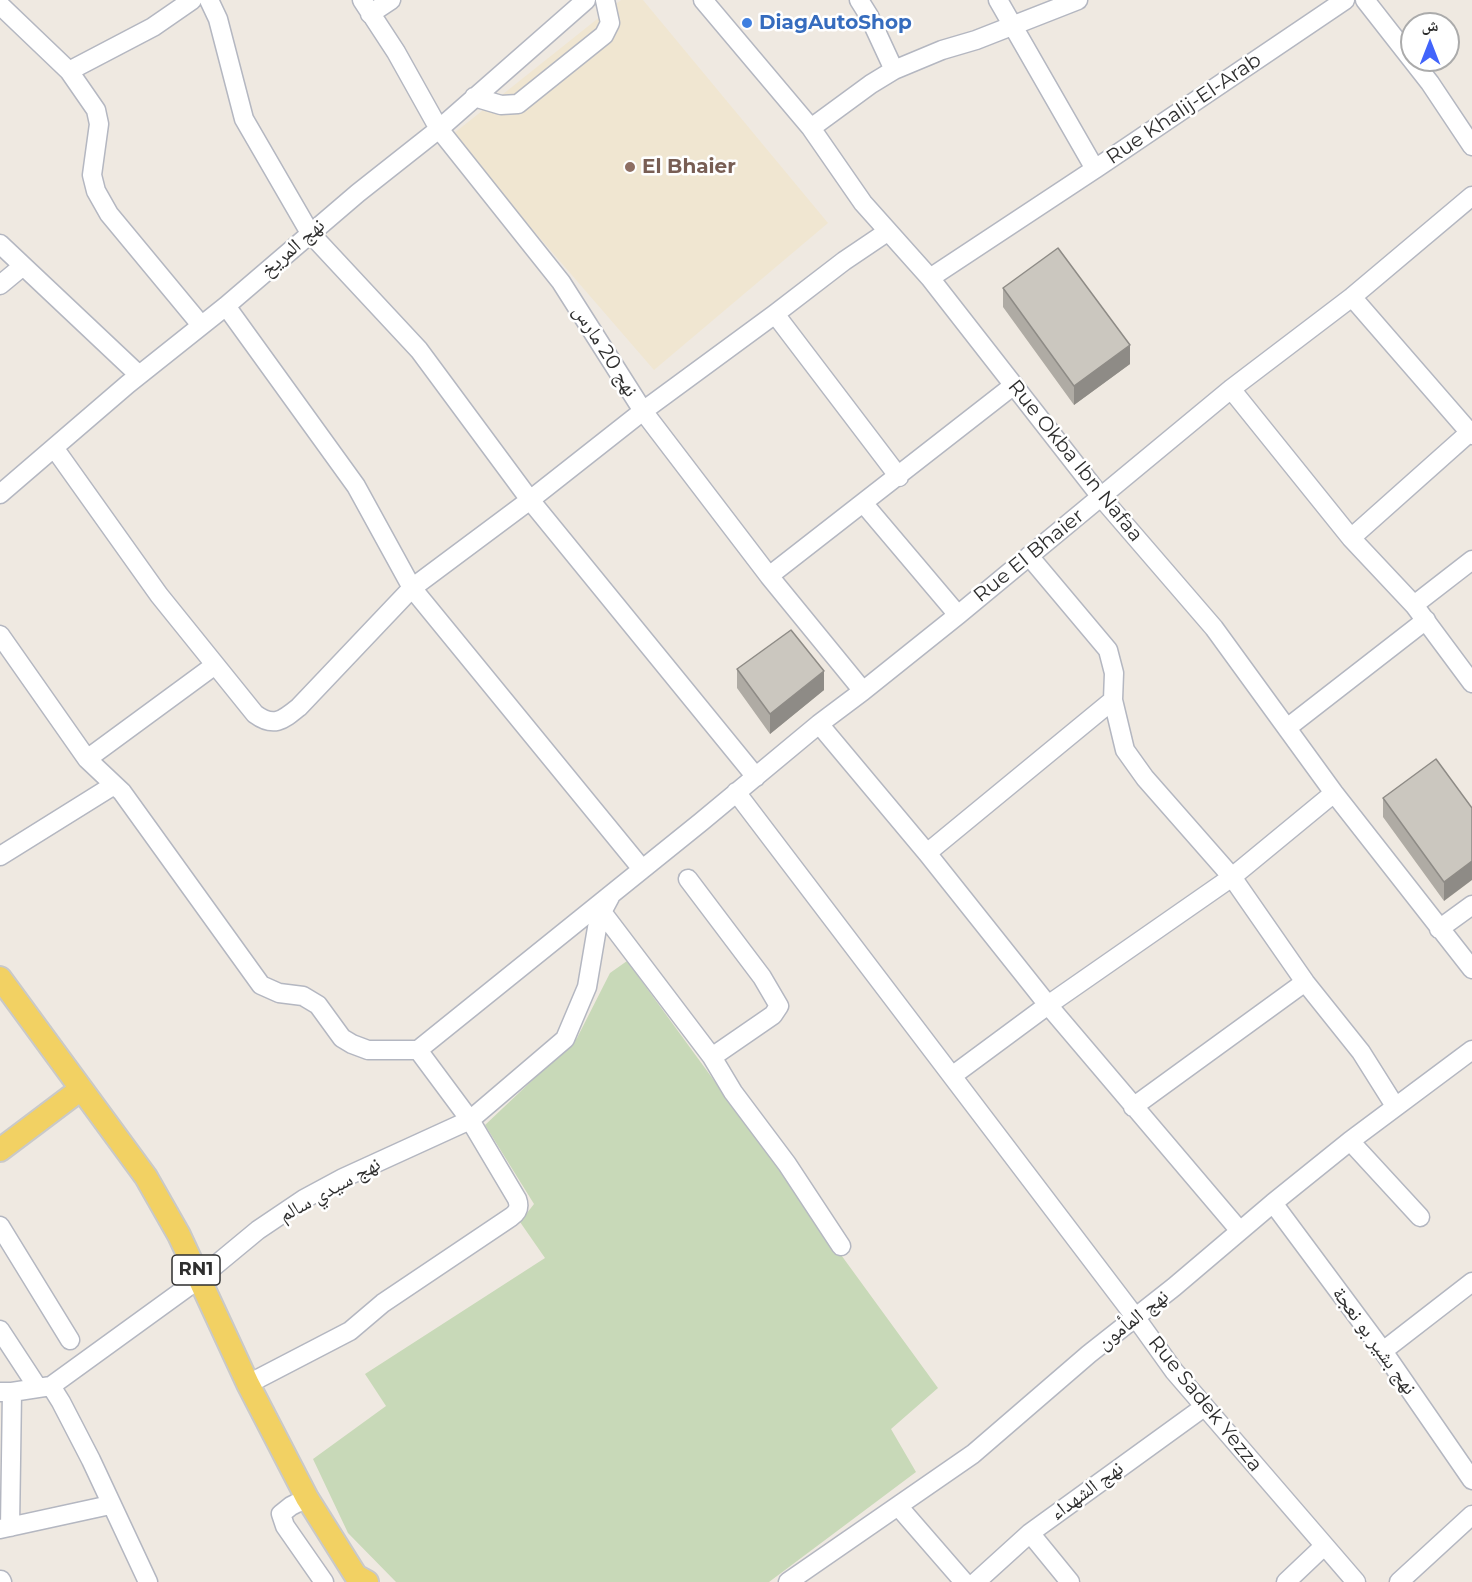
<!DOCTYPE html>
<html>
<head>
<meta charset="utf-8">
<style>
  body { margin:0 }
  #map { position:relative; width:1472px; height:1582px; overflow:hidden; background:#efe9e1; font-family:Montserrat,"Noto Naskh Arabic",sans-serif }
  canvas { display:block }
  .north { position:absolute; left:1400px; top:12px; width:60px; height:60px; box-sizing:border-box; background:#fff; border:2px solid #ababab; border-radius:50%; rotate:0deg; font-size:16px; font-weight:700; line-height:24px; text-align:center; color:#2e2e2e }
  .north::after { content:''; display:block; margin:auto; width:21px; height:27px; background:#4264fb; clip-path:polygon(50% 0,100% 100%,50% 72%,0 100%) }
</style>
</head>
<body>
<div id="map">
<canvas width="1472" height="1582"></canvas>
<div class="north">ش</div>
</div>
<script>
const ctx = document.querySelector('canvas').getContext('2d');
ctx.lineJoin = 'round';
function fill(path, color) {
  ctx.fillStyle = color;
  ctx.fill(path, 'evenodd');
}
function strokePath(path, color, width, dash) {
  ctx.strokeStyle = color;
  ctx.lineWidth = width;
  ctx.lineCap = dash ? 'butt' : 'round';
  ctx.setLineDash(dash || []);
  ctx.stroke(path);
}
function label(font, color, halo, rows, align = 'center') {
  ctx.font = font + ' Montserrat,"Noto Naskh Arabic",sans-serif';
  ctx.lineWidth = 5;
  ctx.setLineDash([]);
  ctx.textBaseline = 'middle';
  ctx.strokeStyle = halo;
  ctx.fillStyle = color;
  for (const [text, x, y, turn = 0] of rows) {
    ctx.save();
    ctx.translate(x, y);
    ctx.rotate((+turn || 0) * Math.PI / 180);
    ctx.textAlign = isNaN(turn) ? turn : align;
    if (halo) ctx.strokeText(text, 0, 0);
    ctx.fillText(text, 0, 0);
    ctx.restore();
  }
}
const education = new Path2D(`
  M 621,0 L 643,0 L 828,223 L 654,370 L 506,199 L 453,134 Z`);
const cemetery = new Path2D(`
  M 627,961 L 938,1388 L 891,1429 L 916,1472 L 769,1582 L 396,1582 L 348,1533 L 313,1459 L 386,1406 L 365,1374 L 545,1258 L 520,1222 L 534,1204 L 485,1125 L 577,1038 L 610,973 Z`);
const minor = new Path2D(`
  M 209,0 L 218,19 L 244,119 L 310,233 L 419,350 L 530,500 L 756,777
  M 362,0 L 396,52 L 439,129 L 561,282 L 643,411 L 769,576 L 863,691
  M 703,0 L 811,128 L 863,203 L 930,278 L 1101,497 L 1214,628 L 1334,793 L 1472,969
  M 859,0 L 869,16 L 894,70
  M 998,0 L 1095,169 L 1345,0
  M 1365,0 L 1430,83 L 1472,146
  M 0,5 L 69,71 L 153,27 L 192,0
  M 370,14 L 391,0
  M 69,71 L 96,110 L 99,124 L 92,175 L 96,191 L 109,214 L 201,325
  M 474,97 L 501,105 L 518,104 L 604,35 L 610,23 L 605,0
  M 811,128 L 871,84 L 894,70 L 942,50 L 976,40 L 1078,0
  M 0,244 L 139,375
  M 930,278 L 1095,169
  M 0,285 L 23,266
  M 1352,297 L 1472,435
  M 226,306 L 356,486 L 412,588 L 642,869
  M 775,314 L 899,477
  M 1231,389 L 1351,538 L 1414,605 L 1472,683
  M 55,449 L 159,595 L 255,714 C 274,728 283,720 299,707 L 412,588 L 530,500 L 643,411 L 775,314 L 844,261 L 887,232
  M 0,494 L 128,384 L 226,306 L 358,193 L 439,129 L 586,0
  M 864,504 L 958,615
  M 1351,538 L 1470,432
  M 769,576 L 1014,385
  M 1414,605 L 1472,560
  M 0,635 L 87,759 L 122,792 L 261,985 L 279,993 L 303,996 L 318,1005 L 342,1038 L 352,1044 L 368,1050 L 418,1050
  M 819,724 L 927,853 L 1048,1005 L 1240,1231
  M 1287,728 L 1426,620
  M 87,759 L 215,665
  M 736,792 L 1136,1318 L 1174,1371 L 1356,1582
  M 927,853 L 1113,700
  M 0,856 L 114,785
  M 688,879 L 762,977 L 779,1006 L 773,1015 L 712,1057
  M 602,912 L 712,1057 L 733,1092 L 787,1164 L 841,1246
  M 1439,929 L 1472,905
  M 1305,982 L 1232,877 L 1334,793
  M 952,1076 L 1048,1005 L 1232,877 L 1145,778 L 1125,750 L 1113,700 L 1114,673 L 1108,650 L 1029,556
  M 1133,1107 L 1305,982 L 1361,1052 L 1395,1106
  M 1350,1141 L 1420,1217
  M 1273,1203 L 1383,1351 L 1472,1480
  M 0,1226 L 70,1340
  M 0,1330 L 38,1388
  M 1383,1351 L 1472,1282
  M 248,1384 L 350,1331 L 383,1303 L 511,1217 C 518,1212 520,1207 517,1199 L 470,1120 L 418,1050 L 701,822 L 819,724 L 863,691 L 958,615 L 1231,389 L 1352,297 L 1472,196
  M 51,1386 L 200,1278 L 258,1230 L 304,1199 L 343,1178 L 470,1120 L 565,1039 L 587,987 L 597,928 L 602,912 L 610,897
  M 0,1392 L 12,1392 L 51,1386 L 61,1402 L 91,1460 L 148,1582
  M 307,1498 L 291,1506 L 281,1514 L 285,1526 L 324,1582
  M 898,1506 L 964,1582
  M 10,1527 L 12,1392
  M 0,1529 L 110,1505
  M 1030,1533 L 1070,1582
  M 1,1580 L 2,1582
  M 788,1582 L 973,1454 L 1089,1354 L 1174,1287 L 1273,1203 L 1350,1141 L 1472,1050
  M 976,1582 L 1030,1533 L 1204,1407
  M 1286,1582 L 1324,1546
  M 1399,1582 L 1472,1515`);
const major = new Path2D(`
  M 0,978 L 146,1177 L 179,1235 L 248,1384 L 307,1498 L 356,1576 L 367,1582
  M 0,1150 L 81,1089`);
const wall = new Path2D(`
  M 1003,288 L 1130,364 L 1074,405 L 1003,307 Z
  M 737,669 L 824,690 L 770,734 L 737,688 Z
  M 1383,798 L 1472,808 L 1444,901 L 1383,817 Z`);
const shadedWall = new Path2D(`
  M 1130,345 L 1130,364 L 1074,405 L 1074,386 Z
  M 824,671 L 824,690 L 770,734 L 770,714 Z
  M 1472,861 L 1472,880 L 1444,901 L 1444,882 Z`);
const building = new Path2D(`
  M 1058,248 L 1130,345 L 1074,386 L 1003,288 Z
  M 791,630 L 824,671 L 770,714 L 737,669 Z
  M 1436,759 L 1472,808 L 1472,861 L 1444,882 L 1383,798 Z`);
const markers = [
  [747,23,6,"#3f7fe0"],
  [630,167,6,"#8d6e63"]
];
const shields = [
  [196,1270,48]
];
const shieldNames = [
  ["RN1",196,1270]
];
const shopNames = [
  ["DiagAutoShop",759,23]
];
const streetNames = [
  ["Rue Khalij-El-Arab",1184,109,-34],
  ["نهج المريخ",293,248,-41],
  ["نهج 20 مارس",605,351,58],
  ["Rue Okba Ibn Nafaa",1075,461,51],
  ["Rue El Bhaier",1029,556,-39],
  ["نهج سيدي سالم",330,1190,-29],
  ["نهج المأمون",1133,1320,-38],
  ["نهج بشير بو نعجة",1374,1341,54],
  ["Rue Sadek Yezza",1205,1404,51],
  ["نهج الشهداء",1087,1491,-36]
];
const educationNames = [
  ["El Bhaier",642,167]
];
fill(education, '#f0e6d1');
fill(cemetery, '#c8d9b8');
strokePath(minor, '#b4b7c1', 21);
strokePath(major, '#c9c9c9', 26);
strokePath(minor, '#fff', 18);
strokePath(major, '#f2d163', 22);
fill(wall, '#afaba4');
fill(shadedWall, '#8e8b86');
fill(building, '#cbc7bf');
strokePath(building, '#8e8b86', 1.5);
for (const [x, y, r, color] of markers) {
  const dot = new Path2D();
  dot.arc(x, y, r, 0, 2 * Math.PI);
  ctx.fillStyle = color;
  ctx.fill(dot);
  strokePath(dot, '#fff', 2);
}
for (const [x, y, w] of shields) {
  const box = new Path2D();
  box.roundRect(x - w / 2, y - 15, w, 30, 4.5);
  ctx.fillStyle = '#fff';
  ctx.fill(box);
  strokePath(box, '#2e2e2e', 1.5);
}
label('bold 18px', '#2e2e2e', null, shieldNames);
label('bold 20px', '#366cbe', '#fff', shopNames, 'left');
label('20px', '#2e2e2e', '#fff', streetNames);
label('bold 20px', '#785e54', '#fff', educationNames, 'left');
</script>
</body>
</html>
